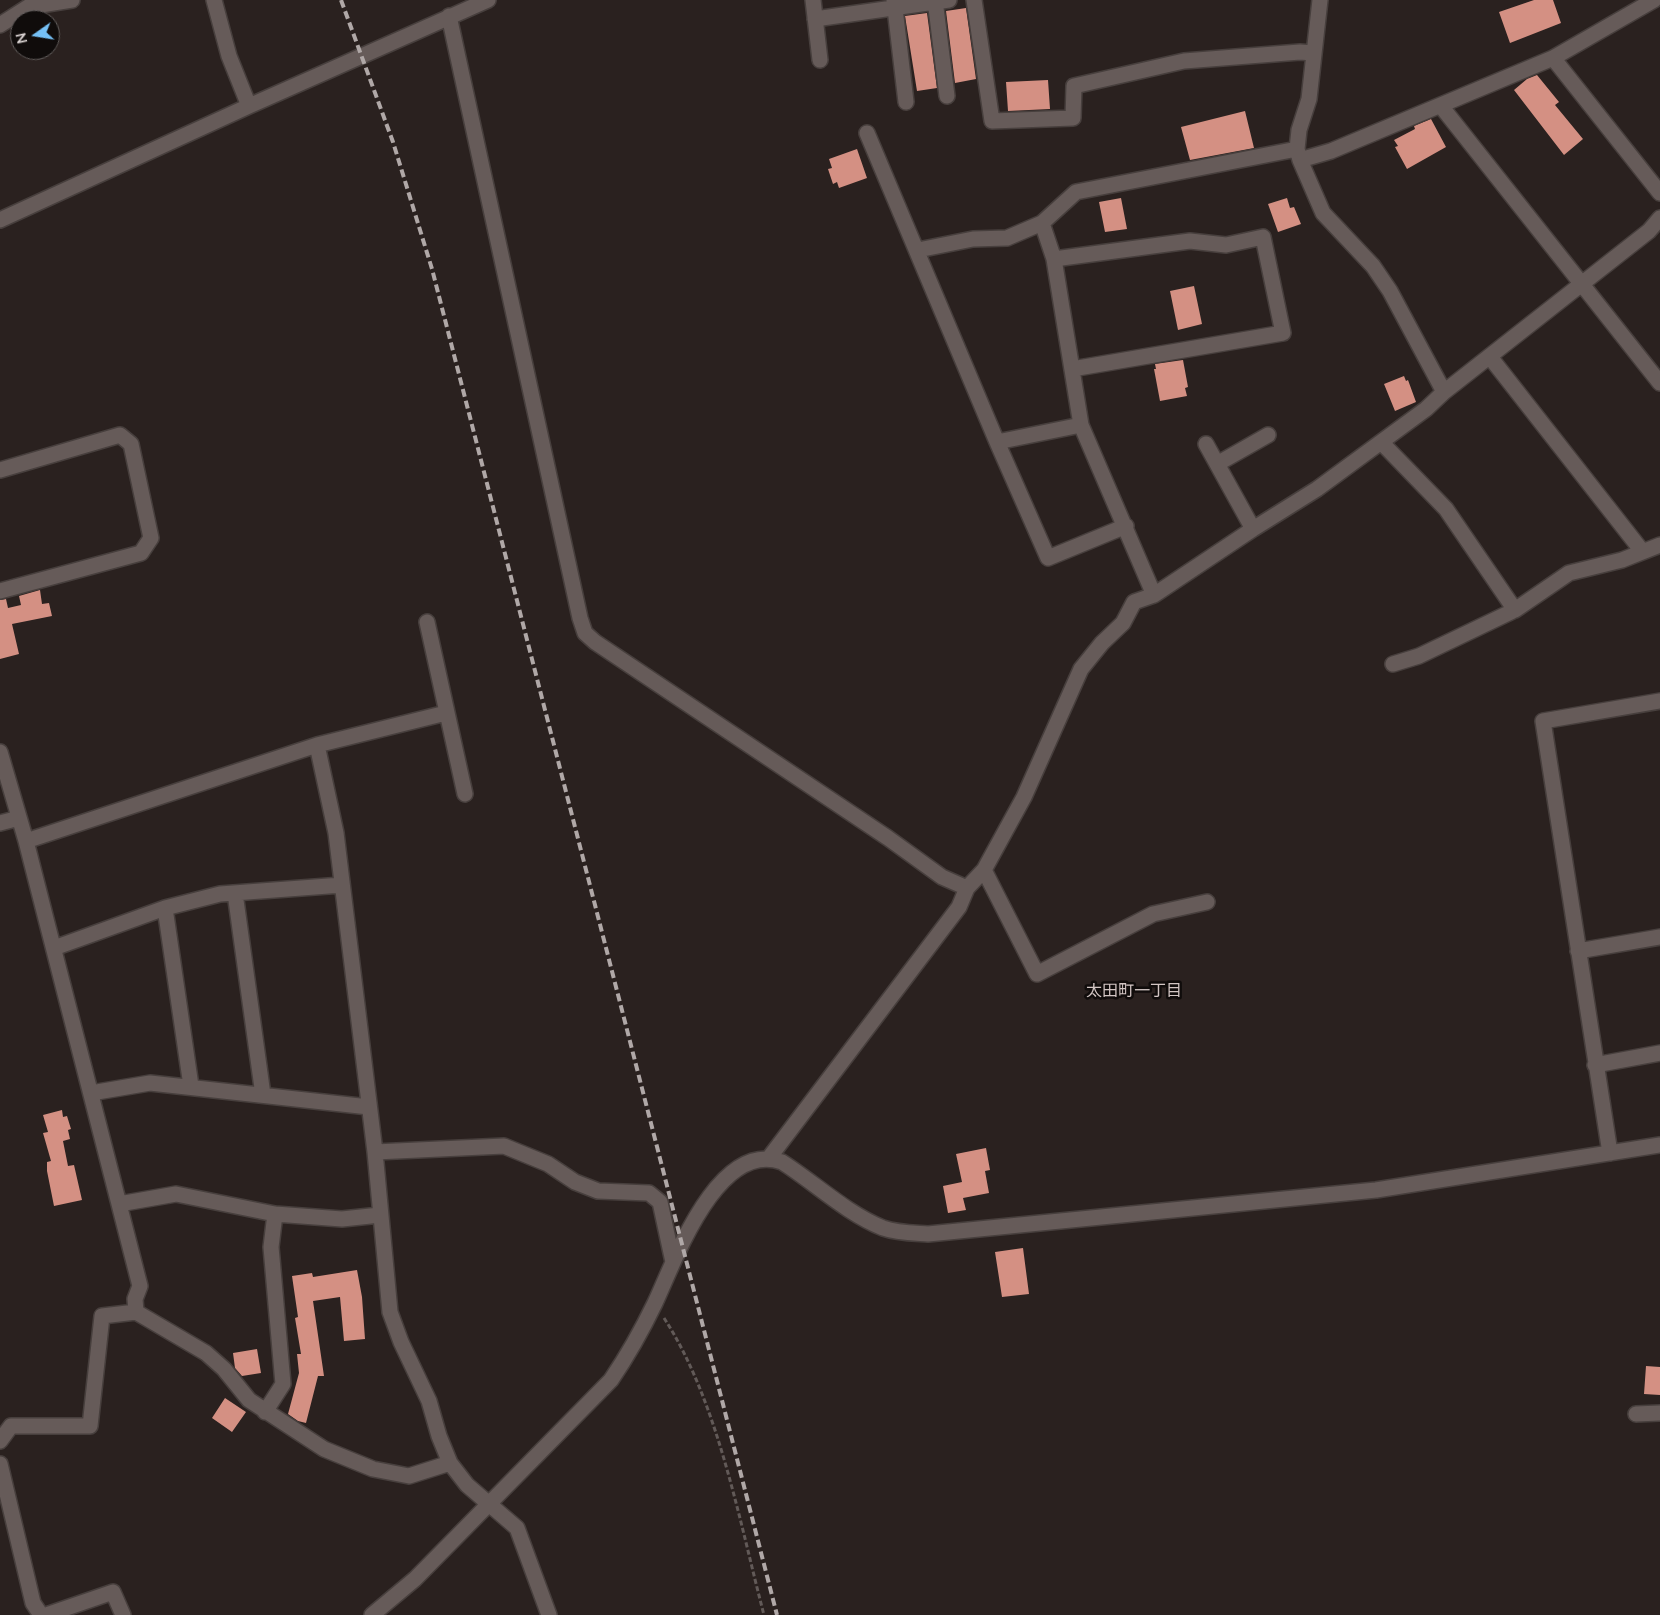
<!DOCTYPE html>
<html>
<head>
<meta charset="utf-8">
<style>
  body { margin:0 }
  #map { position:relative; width:1660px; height:1615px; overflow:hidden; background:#2a211f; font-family:Lato,sans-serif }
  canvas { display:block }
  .north { position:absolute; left:10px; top:10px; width:50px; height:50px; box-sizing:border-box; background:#100c0b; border:1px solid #615c5b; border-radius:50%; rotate:257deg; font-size:14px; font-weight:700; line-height:20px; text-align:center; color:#dad3d2 }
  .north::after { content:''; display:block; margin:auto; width:18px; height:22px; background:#75c0f6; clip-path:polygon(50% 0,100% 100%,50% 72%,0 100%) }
</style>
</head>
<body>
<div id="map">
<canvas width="1660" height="1615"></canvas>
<div class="north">N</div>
</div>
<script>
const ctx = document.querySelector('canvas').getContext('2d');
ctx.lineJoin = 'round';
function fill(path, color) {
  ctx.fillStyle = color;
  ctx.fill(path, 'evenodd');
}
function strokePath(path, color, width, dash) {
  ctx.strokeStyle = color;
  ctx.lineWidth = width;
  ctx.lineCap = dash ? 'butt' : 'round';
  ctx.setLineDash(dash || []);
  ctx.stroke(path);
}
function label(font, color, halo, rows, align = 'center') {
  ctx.font = font + ' Lato,"Noto Sans JP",sans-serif';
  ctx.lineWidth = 5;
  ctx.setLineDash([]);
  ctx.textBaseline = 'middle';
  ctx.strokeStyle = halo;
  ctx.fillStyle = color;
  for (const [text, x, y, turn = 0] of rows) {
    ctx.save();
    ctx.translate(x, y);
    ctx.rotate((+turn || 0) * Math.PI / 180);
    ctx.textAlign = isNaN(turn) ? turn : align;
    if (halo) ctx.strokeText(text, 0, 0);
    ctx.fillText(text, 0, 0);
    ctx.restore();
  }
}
const building = new Path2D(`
  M 1534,0 L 1553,0 L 1561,23 L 1510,43 L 1499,12 Z
  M 966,8 L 976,79 L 955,83 L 946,11 Z
  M 927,13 L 937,88 L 917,91 L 905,16 Z
  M 1537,75 L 1559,102 L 1555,105 L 1583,139 L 1564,155 L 1514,90 L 1527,79 Z
  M 1048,80 L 1050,109 L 1008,111 L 1006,82 Z
  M 1245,111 L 1254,148 L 1190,160 L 1181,127 Z
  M 1431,119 L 1446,147 L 1407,169 L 1395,147 L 1398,146 L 1394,140 L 1415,129 L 1414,126 Z
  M 857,149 L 867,178 L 839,188 L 837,182 L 833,184 L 828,169 L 832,168 L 829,159 Z
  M 1121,198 L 1127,229 L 1105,232 L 1099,202 Z
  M 1287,198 L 1290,208 L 1294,207 L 1301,224 L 1278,232 L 1268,204 Z
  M 1194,286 L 1202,324 L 1178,330 L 1170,291 Z
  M 1183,360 L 1188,387 L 1185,388 L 1187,396 L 1160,401 L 1154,369 L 1156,369 L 1155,364 Z
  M 1404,376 L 1406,381 L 1408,380 L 1416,402 L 1395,411 L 1384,384 Z
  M 40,590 L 42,604 L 49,603 L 52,616 L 12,624 L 19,654 L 0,659 L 0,600 L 6,599 L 8,608 L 21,605 L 19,596 Z
  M 62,1110 L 63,1117 L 67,1116 L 71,1129 L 68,1130 L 70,1139 L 63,1141 L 68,1166 L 74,1165 L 82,1200 L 54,1206 L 47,1171 L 47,1162 L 51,1161 L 43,1133 L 48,1132 L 43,1115 Z
  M 986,1148 L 990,1170 L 985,1171 L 989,1193 L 963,1198 L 966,1210 L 948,1213 L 943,1186 L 962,1182 L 956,1154 Z
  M 1023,1248 L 1029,1294 L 1002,1297 L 995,1252 Z
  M 357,1270 L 362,1297 L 365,1339 L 344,1341 L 340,1297 L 313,1301 L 324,1376 L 318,1376 L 306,1423 L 298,1421 L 288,1414 L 299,1373 L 297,1354 L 301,1354 L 295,1318 L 298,1317 L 292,1276 L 312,1273 L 313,1277 Z
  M 257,1349 L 261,1373 L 242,1376 L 235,1368 L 233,1353 Z
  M 1646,1366 L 1660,1367 L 1660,1395 L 1644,1394 Z
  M 225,1398 L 246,1412 L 232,1432 L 212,1418 Z`);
const path = new Path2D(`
  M 664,1318 C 718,1401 739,1520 764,1615`);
const minor = new Path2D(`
  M 214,0 L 229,56 L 249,106
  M 813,0 L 820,60
  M 894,0 L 906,102
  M 935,0 L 947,96
  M 974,0 L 992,121 L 1073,118 L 1074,86 L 1184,61 L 1300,52 L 1313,53
  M 1320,0 L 1309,99 L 1299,130 L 1297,149 L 1300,160 L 1323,213 L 1373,266 L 1390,291 L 1444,392
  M 449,16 L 580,618 L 585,633 L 595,642 L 888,838 L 942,877 L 967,888
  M 815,19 L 949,0
  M 0,25 L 28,7 L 72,0
  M 1553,58 L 1660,193
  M 1441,106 L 1660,383
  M 867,133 L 997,442 L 1048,558 L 1126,526
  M 1300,160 L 1331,151 L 1553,58 L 1654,0
  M 0,220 L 249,106 L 488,0
  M 918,250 L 973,239 L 1007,238 L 1042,223
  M 1054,259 L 1190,241 L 1226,245 L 1263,237 L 1283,333 L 1072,369
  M 1490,357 L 1642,551
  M 997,442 L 1081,425
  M 1382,443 L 1446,509 L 1515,610
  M 1206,444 L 1253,529
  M 1217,464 L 1268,435
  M 0,470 L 120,435 L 131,444 L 151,538 L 141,553 L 0,591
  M 1154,595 L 1081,425 L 1054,259 L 1042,223 L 1076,192 L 1297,149
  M 427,622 L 465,794
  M 1393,664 L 1419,656 L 1515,610 L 1569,573 L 1622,560 L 1660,545
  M 317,745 L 336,833 L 375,1152 L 390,1312 L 401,1342 L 429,1401 L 439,1436 L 450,1463 L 467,1485 L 517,1528 L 549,1615
  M 0,752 L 26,841 L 140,1286 L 135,1299 L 136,1312 L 206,1353 L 224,1369 L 249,1400 L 324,1449 L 373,1469 L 409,1476 L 450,1463
  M 0,823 L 19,818
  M 26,841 L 317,745 L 446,713
  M 984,870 L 1037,974 L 1153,914 L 1207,902
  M 235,893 L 263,1095
  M 165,908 L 191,1086
  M 54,948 L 165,908 L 220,894 L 342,885
  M 1578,951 L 1660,937
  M 1595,1065 L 1660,1053
  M 91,1093 L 150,1083 L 369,1107
  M 375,1152 L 504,1146 L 548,1164 L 575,1182 L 598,1191 L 649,1193 L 660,1202 L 673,1262
  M 1610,1153 L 1543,721 L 1660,701
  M 769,1158 L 959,907 L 967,888 L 984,870 L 1024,797 L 1081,669 L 1102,643 L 1123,623 L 1134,602 L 1154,595 L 1253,529 L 1317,489 L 1426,409 L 1444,392 L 1649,231 L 1660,218
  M 119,1204 L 176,1194 L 275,1214 L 342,1219 L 380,1215
  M 265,1412 L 283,1384 L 271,1247 L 275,1214
  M 1636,1414 L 1660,1413
  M 0,1441 L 11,1426 L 90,1426 L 102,1316 L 136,1312
  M 0,1464 L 33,1603 L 41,1615
  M 46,1615 L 113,1592 L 123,1615
  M 372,1615 L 415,1579 L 611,1380 C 628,1355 642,1330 655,1303 C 675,1260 718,1139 782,1162 C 815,1183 846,1213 883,1228 C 897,1233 913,1233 928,1234 L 1376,1190 L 1660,1145`);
const rail = new Path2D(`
  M 341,0 L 393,142 L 432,269 L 777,1615`);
const neighbourhoodNames = [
  ["太田町一丁目",1134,991]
];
fill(building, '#d49083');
strokePath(minor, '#473f3d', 18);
strokePath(path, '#625a58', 3, [5, 2.5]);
strokePath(minor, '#665b59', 15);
strokePath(rail, '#b0a8a7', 4, [8, 4]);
label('16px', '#d2c5c3', '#100c0b', neighbourhoodNames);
</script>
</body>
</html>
